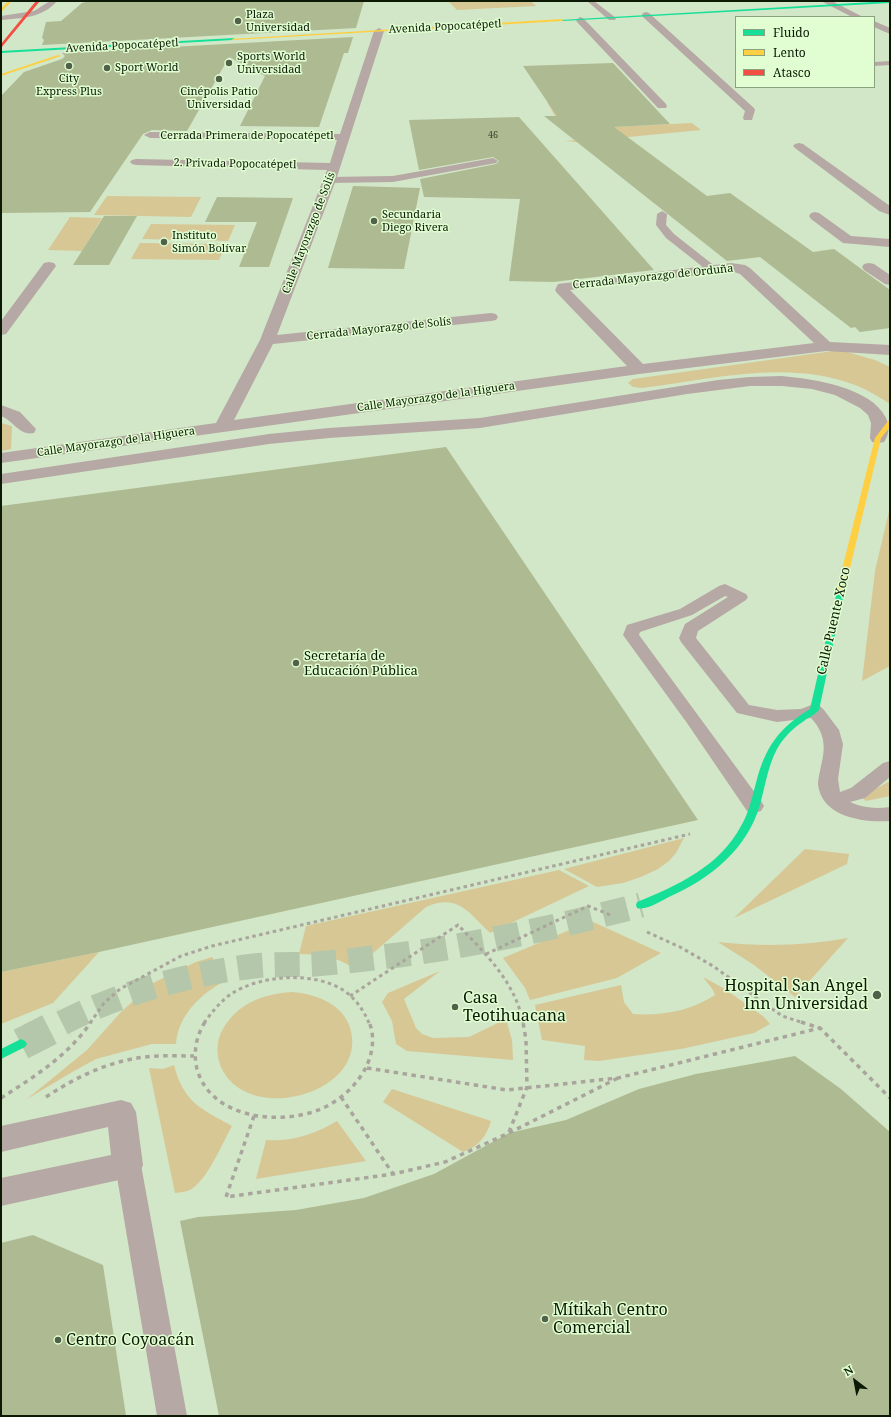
<!DOCTYPE html>
<html>
<head>
<meta charset="utf-8">
<style>
  body { margin:0 }
  #map { position:relative; width:891px; height:1417px; overflow:hidden; background:#d2e6c8; font-family:"Noto Serif",serif }
  canvas { display:block }
  .frame { position:absolute; inset:0; border:2px solid #0c1905; pointer-events:none }
  .legend { position:absolute; left:735px; top:16px; width:140px; height:72px; box-sizing:border-box; background:#e0fed1; border:1px solid #8ba27f; margin:0; padding:5px 7px; list-style:none; font-size:12px; color:#0c1905 }
  .legend li { display:flex; align-items:center; gap:8px; height:20px }
  .legend b { width:20px; border:1px solid #8ba27f }
  .north { position:absolute; left:835px; top:1361px; width:40px; height:40px; -webkit-text-stroke:3px #e0fed1; paint-order:stroke; rotate:328deg; font-size:11px; font-weight:700; line-height:16px; text-align:center; color:#0c1905 }
  .north::after { content:''; display:block; margin:auto; width:14px; height:18px; background:#0c1905; clip-path:polygon(50% 0,100% 100%,50% 72%,0 100%) }
</style>
</head>
<body>
<div id="map">
<canvas width="891" height="1417"></canvas>
<div class="frame"></div>
<ul class="legend">
<li><b style="height:5px;background:#16e098"></b>Fluido</li>
<li><b style="height:5px;background:#ffcf43"></b>Lento</li>
<li><b style="height:5px;background:#f24e42"></b>Atasco</li>
</ul>
<div class="north">N</div>
</div>
<script>
const ctx = document.querySelector('canvas').getContext('2d');
ctx.lineJoin = 'round';
function fill(path, color) {
  ctx.fillStyle = color;
  ctx.fill(path, 'evenodd');
}
function strokePath(path, color, width, dash) {
  ctx.strokeStyle = color;
  ctx.lineWidth = width;
  ctx.lineCap = dash ? 'butt' : 'round';
  ctx.setLineDash(dash || []);
  ctx.stroke(path);
}
function label(font, color, halo, rows, align = 'center') {
  ctx.font = font + ' "Noto Serif",serif';
  ctx.lineWidth = 3;
  ctx.setLineDash([]);
  ctx.textBaseline = 'middle';
  ctx.strokeStyle = halo;
  ctx.fillStyle = color;
  for (const [text, x, y, turn = 0] of rows) {
    ctx.save();
    ctx.translate(x, y);
    ctx.rotate((+turn || 0) * Math.PI / 180);
    ctx.textAlign = isNaN(turn) ? turn : align;
    if (halo) ctx.strokeText(text, 0, 0);
    ctx.fillText(text, 0, 0);
    ctx.restore();
  }
}
const green = new Path2D(`
  M 448,1 L 531,1 L 536,6 L 457,10 Z
  M 614,99 L 573,129 L 692,123 L 701,130 L 577,142 L 565,141 L 577,140 L 555,116 L 547,102 Z
  M 107,196 L 201,197 L 191,217 L 94,215 Z
  M 70,217 L 102,218 L 82,251 L 48,250 Z
  M 151,224 L 235,225 L 228,241 L 142,239 Z
  M 140,243 L 226,244 L 219,260 L 131,259 Z
  M 840,350 L 875,360 L 890,367 L 890,404 C 879,397 868,390 855,385 C 786,359 713,379 642,388 L 633,387 L 628,383 L 633,379 Z
  M 1,423 L 12,426 L 11,449 L 1,451 Z
  M 890,507 L 890,666 L 862,681 L 875,571 Z
  M 890,781 L 890,796 L 866,801 L 861,797 Z
  M 684,838 L 676,853 L 669,861 L 658,869 L 641,877 L 623,883 L 597,887 L 564,869 Z
  M 805,849 L 849,854 L 847,864 L 734,918 Z
  M 559,870 L 589,886 L 490,933 C 469,913 458,893 426,907 L 355,969 C 338,957 319,954 299,954 L 306,926 Z
  M 591,921 L 661,953 L 617,978 L 530,1000 L 525,988 L 503,958 Z
  M 848,938 L 795,997 L 754,965 L 718,942 C 762,947 805,946 848,938 Z
  M 99,952 L 53,1003 L 1,1024 L 1,972 Z
  M 212,957 L 227,980 C 202,992 178,1015 176,1044 L 152,1044 L 96,1059 L 74,1071 L 27,1099 L 87,1050 L 121,1012 L 153,983 L 196,962 Z
  M 440,971 L 404,999 L 416,1028 L 422,1034 L 433,1038 L 469,1037 L 506,1019 L 512,1040 L 513,1060 L 407,1051 L 396,1044 L 392,1021 L 382,1002 L 388,993 Z
  M 703,977 L 725,989 L 764,1017 L 770,1024 L 754,1033 L 681,1049 L 599,1061 L 584,1060 L 585,1046 L 542,1040 L 535,1005 L 621,985 L 624,1002 L 633,1014 C 661,1016 691,1011 715,995 L 713,990 Z
  M 292,992 C 314,994 340,1002 349,1025 C 374,1092 248,1128 221,1067 C 216,1055 216,1040 223,1029 C 238,1003 263,994 292,992 Z
  M 174,1065 C 184,1103 200,1108 232,1126 C 223,1142 207,1181 190,1190 C 186,1192 180,1192 175,1193 L 149,1068 L 163,1069 Z
  M 392,1089 L 491,1121 C 486,1137 479,1146 463,1152 L 383,1102 Z
  M 337,1121 L 366,1161 L 256,1179 L 266,1140 C 292,1142 315,1134 337,1121 Z`);
const building = new Path2D(`
  M 89,1 L 364,1 L 356,28 L 42,45 L 44,40 L 42,38 L 46,22 L 61,21 L 82,3 Z
  M 353,37 L 348,53 L 344,53 L 319,127 L 240,126 L 265,76 L 229,57 L 187,131 L 152,130 L 143,134 L 90,212 L 1,213 L 1,96 L 24,72 L 62,59 L 65,56 L 62,53 Z
  M 613,63 L 670,124 L 614,127 L 707,196 L 730,193 L 813,252 L 834,249 L 890,290 L 890,328 L 860,332 L 855,327 L 851,328 L 760,257 L 727,261 L 544,116 L 557,116 L 523,66 Z
  M 519,117 L 654,270 L 553,282 L 509,281 L 520,199 L 424,197 L 420,179 L 496,164 L 499,161 L 493,157 L 419,170 L 409,120 Z
  M 353,186 L 420,188 L 404,269 L 328,268 Z
  M 217,197 L 293,198 L 269,267 L 239,267 L 257,222 L 205,222 Z
  M 104,216 L 137,216 L 109,265 L 73,265 Z
  M 446,447 L 698,820 L 99,952 L 1,972 L 1,506 Z
  M 795,1056 L 841,1089 L 890,1132 L 890,1416 L 219,1416 L 180,1221 L 198,1217 L 296,1210 L 364,1198 L 434,1174 L 509,1133 L 566,1120 L 639,1089 L 696,1074 Z
  M 33,1235 L 103,1265 L 126,1416 L 1,1416 L 1,1243 Z`);
const secondaryTunnelFar1 = new Path2D(`
  M 62,1023 C 123,992 187,974 254,966 C 275,964 295,965 315,964 C 343,962 371,958 399,955 C 481,944 561,926 641,905`);
const secondaryTunnel = new Path2D(`
  M 21,1044 L 64,1022`);
const pathFar1 = new Path2D(`
  M 647,932 L 680,947 L 713,966 L 782,1016 L 804,1023
  M 486,954 L 588,906 L 613,916
  M 350,996 L 458,925 C 485,953 516,983 523,1023
  M 90,1023 L 104,1003 L 120,989 L 181,956 L 212,946 L 690,834
  M 204,1023 C 212,1012 220,1002 231,994 C 260,975 313,971 343,990 C 355,998 363,1009 369,1023`);
const path = new Path2D(`
  M 205,1022 C 196,1036 193,1053 197,1069 C 211,1119 280,1126 321,1109 C 339,1101 354,1088 364,1071 C 372,1057 376,1038 369,1022
  M 801,1022 L 820,1028 L 890,1098
  M 367,1068 L 507,1090 L 618,1078 L 820,1028
  M 46,1097 C 76,1077 109,1061 145,1057 C 161,1055 178,1056 194,1056
  M 341,1097 L 393,1174
  M 1,1098 C 34,1077 69,1055 91,1022
  M 254,1116 L 226,1197 L 393,1174 L 445,1162 L 509,1133 L 618,1078
  M 509,1132 L 527,1087 L 526,1040 L 523,1022`);
const lane = new Path2D(`
  M 50,1 L 57,1 C 43,18 21,18 1,20 L 1,16 L 34,11 Z
  M 587,1 L 594,1 L 616,18 L 615,20 L 609,20 Z
  M 890,61 L 890,65 L 874,66 L 874,62 Z
  M 493,158 L 498,161 L 496,163 L 393,182 L 330,183 L 325,180 L 330,177 L 393,176 Z
  M 662,211 L 667,214 L 666,225 L 674,234 L 716,267 L 718,269 L 716,271 L 708,271 L 666,238 L 656,225 L 657,214 Z
  M 725,584 L 746,594 L 748,597 L 746,600 L 698,631 L 696,638 L 749,705 L 777,710 L 801,709 L 814,704 L 820,706 L 824,710 L 839,730 L 843,744 L 838,779 L 840,792 L 851,788 L 883,763 L 890,761 L 890,777 L 865,798 L 850,802 C 863,808 876,809 890,807 L 890,821 C 864,823 821,817 818,784 C 818,778 820,772 821,766 C 826,747 825,733 811,718 L 777,722 L 737,713 L 681,642 L 679,638 L 685,624 L 728,597 L 725,596 L 692,615 L 640,632 L 639,635 L 761,801 L 764,806 L 761,811 L 754,813 L 747,811 L 687,723 L 623,635 L 627,625 L 680,609 L 719,586 Z
  M 128,1154 L 137,1157 L 141,1165 L 187,1416 L 157,1416 L 115,1165 L 119,1157 Z`);
const street = new Path2D(`
  M 821,1 L 832,1 L 863,17 L 852,17 Z
  M 646,12 L 649,13 L 754,108 L 755,110 L 752,120 L 744,120 L 743,118 L 745,111 L 643,17 L 642,15 L 643,13 Z
  M 580,17 L 583,18 L 666,104 L 667,106 L 666,108 L 658,108 L 577,22 L 576,20 Z
  M 874,21 L 890,28 L 890,34 L 874,27 Z
  M 379,28 L 384,31 L 336,180 L 277,335 L 491,313 L 496,314 L 498,317 L 496,320 L 491,321 L 273,344 L 234,420 L 627,366 L 557,293 L 555,290 L 558,284 L 731,263 L 745,265 L 750,268 L 830,342 L 890,345 L 890,355 L 826,351 L 639,374 L 1,463 L 1,453 L 216,423 L 260,340 L 327,170 L 136,165 L 132,164 L 130,162 L 132,160 L 136,159 L 330,163 L 337,140 L 150,138 L 144,135 L 150,132 L 340,134 L 374,31 ZM 731,271 L 740,274 L 814,343 L 643,364 L 570,290 Z
  M 799,143 L 803,144 L 890,206 L 890,215 L 879,211 L 795,148 L 793,146 L 795,144 Z
  M 815,212 L 819,213 L 851,236 L 890,239 L 890,247 L 843,243 L 811,219 L 809,216 L 811,213 Z
  M 49,262 L 54,263 L 56,266 L 6,334 L 1,335 L 1,321 L 44,263 Z
  M 869,263 L 874,264 L 890,275 L 890,285 L 885,284 L 864,270 L 862,267 L 864,264 Z
  M 782,376 C 813,379 871,387 886,418 C 890,426 889,435 884,442 L 878,443 L 872,442 L 870,438 L 871,423 L 868,415 L 860,408 L 835,395 L 812,389 L 782,386 L 750,386 L 687,394 L 480,428 L 329,438 L 269,444 L 1,484 L 1,474 L 269,434 L 329,428 L 480,418 L 718,380 L 750,377 Z
  M 1,405 L 20,412 L 36,429 L 34,433 C 19,436 14,421 1,416 Z
  M 121,1100 L 131,1103 L 136,1112 L 143,1165 L 139,1174 L 128,1178 L 1,1206 L 1,1178 L 111,1155 L 108,1127 L 1,1152 L 1,1126 Z`);
const fast = new Path2D(`
  M 890,1 L 890,3 L 562,21 L 560,20 Z
  M 234,38 L 233,40 L 1,53 L 1,51 Z
  M 838,587 L 844,587 L 845,589 L 819,710 C 815,715 809,717 804,721 C 793,728 783,738 777,749 C 768,766 765,786 760,805 C 747,849 711,878 671,896 C 662,900 647,911 637,908 L 636,905 L 637,902 C 677,886 720,866 741,826 C 749,813 752,797 756,783 C 765,747 779,728 810,709 Z
  M 21,1039 L 25,1041 L 27,1044 L 25,1047 L 1,1059 L 1,1049 Z`);
const slow = new Path2D(`
  M 8,1 L 12,1 L 1,12 L 1,9 Z
  M 562,19 L 563,21 L 233,40 L 231,39 Z
  M 58,55 L 61,56 L 1,76 L 1,74 Z
  M 890,420 L 890,427 L 881,438 L 845,589 L 844,591 L 838,591 L 837,589 L 875,438 L 888,421 Z`);
const jam = new Path2D(`
  M 36,1 L 40,1 L 1,48 L 1,44 Z`);
const markers = [
  [238,21,4,"#516149"],
  [229,63,4,"#516149"],
  [69,66,4,"#516149"],
  [107,68,4,"#516149"],
  [219,79,4,"#516149"],
  [374,221,4,"#516149"],
  [164,242,4,"#516149"],
  [296,663,4,"#516149"],
  [877,995,5,"#516149"],
  [455,1007,4,"#516149"],
  [545,1319,4,"#516149"],
  [58,1340,4,"#516149"]
];
const farNumbernames = [
  ["46",493,135]
];
const farPoinames = [
  ["Plaza",246,15],
  ["Universidad",246,28],
  ["Sports World",237,57],
  ["Universidad",237,70],
  ["Sport World",115,68],
  ["City",69,79,"center"],
  ["Express Plus",69,92,"center"],
  ["Cinépolis Patio",219,92,"center"],
  ["Universidad",219,105,"center"],
  ["Secundaria",382,215],
  ["Diego Rivera",382,228],
  ["Instituto",172,236],
  ["Simón Bolívar",172,249]
];
const farStreetnames = [
  ["Avenida Popocatépetl",445,27,-3],
  ["Avenida Popocatépetl",122,46,-3],
  ["Cerrada Primera de Popocatépetl",247,136],
  ["2. Privada Popocatépetl",235,164,1],
  ["Calle Mayorazgo de Solís",309,233,-69],
  ["Cerrada Mayorazgo de Orduña",653,277,-6],
  ["Cerrada Mayorazgo de Solís",379,329,-6],
  ["Calle Mayorazgo de la Higuera",436,397,-8],
  ["Calle Mayorazgo de la Higuera",116,442,-8]
];
const streetNames = [
  ["Calle Puente Xoco",834,621,-77]
];
const poiNames = [
  ["Secretaría de",304,656],
  ["Educación Pública",304,671]
];
const nearPoinames = [
  ["Hospital San Angel",868,986,"right"],
  ["Inn Universidad",868,1004,"right"],
  ["Casa",463,998],
  ["Teotihuacana",463,1016],
  ["Mítikah Centro",553,1310],
  ["Comercial",553,1328],
  ["Centro Coyoacán",66,1340]
];
fill(green, '#d7c795');
fill(building, '#aeba92');
strokePath(secondaryTunnelFar1, '#b4c7ab', 25, [25, 12]);
strokePath(secondaryTunnel, '#b4c7ab', 32, [32, 16]);
strokePath(pathFar1, '#a9a59d', 3, [3.5, 3.5]);
strokePath(path, '#a9a59d', 3.5, [4.5, 4.5]);
fill(lane, '#b6a8a4');
fill(street, '#b6a8a4');
fill(fast, '#16e098');
fill(slow, '#ffcf43');
fill(jam, '#f24e42');
for (const [x, y, r, color] of markers) {
  const dot = new Path2D();
  dot.arc(x, y, r, 0, 2 * Math.PI);
  ctx.fillStyle = color;
  ctx.fill(dot);
  strokePath(dot, '#e0fed1', 1.5);
}
label('9px', '#344128', null, farNumbernames);
label('11px', '#0c1905', '#e0fed1', farPoinames, 'left');
label('11px', '#0c1905', '#e0fed1', farStreetnames);
label('13px', '#0c1905', '#e0fed1', streetNames);
label('13px', '#0c1905', '#e0fed1', poiNames, 'left');
label('16px', '#0c1905', '#e0fed1', nearPoinames, 'left');
</script>
</body>
</html>
